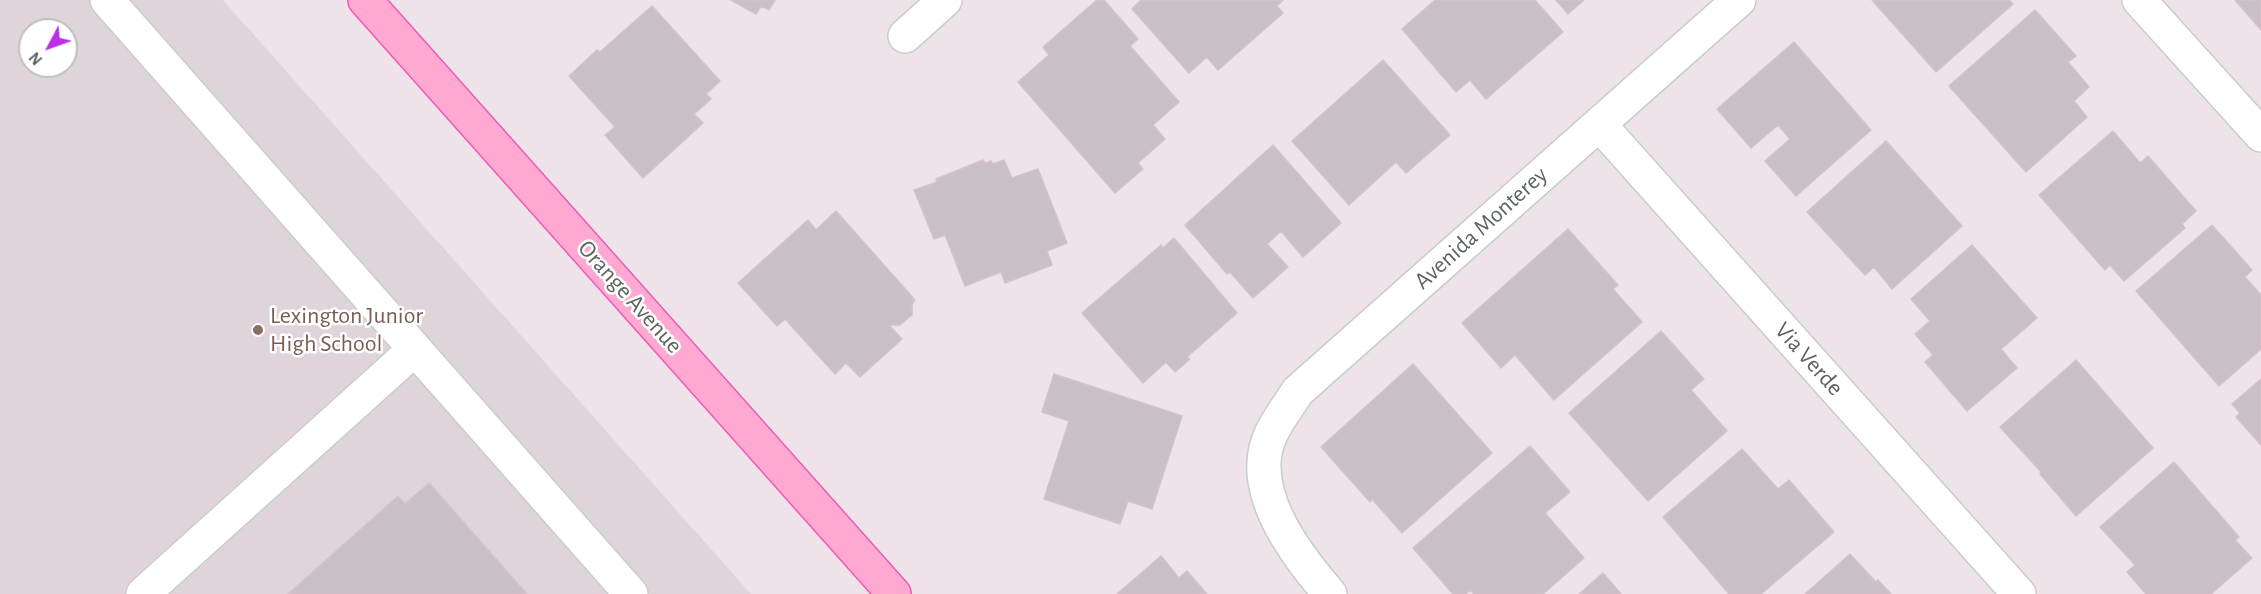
<!DOCTYPE html>
<html>
<head>
<meta charset="utf-8">
<style>
  body { margin:0 }
  #map { position:relative; width:2261px; height:594px; overflow:hidden; background:#eee3e9; font-family:"Alegreya Sans",sans-serif }
  canvas { display:block }
  .north { position:absolute; left:18px; top:18px; width:60px; height:60px; box-sizing:border-box; background:#fff; border:2px solid #bdc1be; border-radius:50%; rotate:229deg; font-size:16px; font-weight:700; line-height:24px; text-align:center; color:#5b645d }
  .north::after { content:''; display:block; margin:auto; width:21px; height:27px; background:#ba2fe8; clip-path:polygon(50% 0,100% 100%,50% 72%,0 100%) }
</style>
</head>
<body>
<div id="map">
<canvas width="2261" height="594"></canvas>
<div class="north">N</div>
</div>
<script>
const ctx = document.querySelector('canvas').getContext('2d');
ctx.lineJoin = 'round';
function fill(path, color) {
  ctx.fillStyle = color;
  ctx.fill(path, 'evenodd');
}
function strokePath(path, color, width, dash) {
  ctx.strokeStyle = color;
  ctx.lineWidth = width;
  ctx.lineCap = dash ? 'butt' : 'round';
  ctx.setLineDash(dash || []);
  ctx.stroke(path);
}
function label(font, color, halo, rows, align = 'center') {
  ctx.font = font + ' "Alegreya Sans",sans-serif';
  ctx.lineWidth = 5;
  ctx.setLineDash([]);
  ctx.textBaseline = 'middle';
  ctx.strokeStyle = halo;
  ctx.fillStyle = color;
  for (const [text, x, y, turn = 0] of rows) {
    ctx.save();
    ctx.translate(x, y);
    ctx.rotate((+turn || 0) * Math.PI / 180);
    ctx.textAlign = isNaN(turn) ? turn : align;
    if (halo) ctx.strokeText(text, 0, 0);
    ctx.fillText(text, 0, 0);
    ctx.restore();
  }
}
const education = new Path2D(`
  M 0,0 L 223,0 L 751,594 L 0,594 ZM 30,30 L 66,30 L 66,66 L 30,66 Z`);
const building = new Path2D(`
  M 731,0 L 775,0 L 769,10 L 761,6 L 756,14 Z
  M 1097,0 L 1104,0 L 1138,39 L 1130,46 L 1179,102 L 1153,125 L 1165,139 L 1138,163 L 1143,169 L 1115,193 L 1018,82 L 1049,55 L 1043,47 Z
  M 1141,0 L 1283,0 L 1277,6 L 1283,13 L 1218,70 L 1207,57 L 1189,73 L 1132,9 Z
  M 1435,0 L 1535,0 L 1563,32 L 1486,99 L 1470,80 L 1456,92 L 1402,29 Z
  M 1556,0 L 1584,0 L 1568,14 Z
  M 1872,0 L 2009,0 L 2013,4 L 1936,72 Z
  M 2235,0 L 2261,0 L 2261,30 Z
  M 652,6 L 720,81 L 706,94 L 711,99 L 694,114 L 703,123 L 643,178 L 605,135 L 615,127 L 569,76 L 597,50 L 600,52 Z
  M 2035,10 L 2076,56 L 2068,62 L 2089,87 L 2074,101 L 2087,117 L 2026,172 L 1949,86 Z
  M 1794,42 L 1871,130 L 1796,196 L 1765,161 L 1790,139 L 1778,125 L 1751,148 L 1717,109 Z
  M 1383,60 L 1450,135 L 1406,173 L 1396,162 L 1349,205 L 1292,141 Z
  M 2113,131 L 2140,163 L 2148,156 L 2196,211 L 2182,224 L 2185,228 L 2124,281 L 2110,265 L 2105,270 L 2039,195 Z
  M 1886,141 L 1962,226 L 1892,289 L 1874,267 L 1865,275 L 1807,212 Z
  M 1273,145 L 1341,223 L 1303,257 L 1281,231 L 1267,244 L 1288,267 L 1253,298 L 1230,272 L 1227,274 L 1185,225 Z
  M 983,160 L 985,163 L 991,161 L 993,164 L 1004,160 L 1012,178 L 1038,169 L 1067,243 L 1047,251 L 1052,265 L 1005,283 L 1001,272 L 965,286 L 945,235 L 934,239 L 914,190 L 937,182 L 936,179 Z
  M 836,211 L 915,300 L 912,304 L 912,315 L 900,325 L 889,325 L 902,339 L 860,377 L 846,363 L 835,374 L 785,319 L 777,326 L 738,283 L 808,220 L 816,230 Z
  M 2212,225 L 2252,270 L 2245,277 L 2261,295 L 2261,349 L 2219,386 L 2136,291 Z
  M 1568,229 L 1618,285 L 1613,289 L 1642,322 L 1554,400 L 1515,355 L 1501,368 L 1462,323 Z
  M 1174,238 L 1237,313 L 1187,357 L 1190,359 L 1175,372 L 1166,362 L 1143,383 L 1082,313 L 1161,245 L 1163,248 Z
  M 1972,245 L 2037,318 L 2001,349 L 2017,368 L 1967,411 L 1925,362 L 1933,355 L 1915,334 L 1930,321 L 1911,299 Z
  M 1661,331 L 1704,379 L 1691,390 L 1727,431 L 1648,501 L 1569,413 Z
  M 2076,360 L 2153,448 L 2076,516 L 2040,474 L 2041,472 L 2000,427 Z
  M 1413,364 L 1492,453 L 1402,533 L 1372,499 L 1370,502 L 1321,447 Z
  M 1054,374 L 1182,416 L 1152,509 L 1128,501 L 1120,524 L 1044,499 L 1069,421 L 1042,412 Z
  M 2261,379 L 2261,445 L 2236,417 L 2240,413 L 2232,404 Z
  M 1530,446 L 1570,492 L 1545,513 L 1584,558 L 1543,594 L 1474,594 L 1470,590 L 1466,594 L 1453,594 L 1413,548 Z
  M 1742,449 L 1778,489 L 1789,480 L 1834,532 L 1761,594 L 1729,594 L 1663,517 Z
  M 2174,462 L 2239,537 L 2235,540 L 2252,558 L 2211,594 L 2146,594 L 2127,572 L 2135,565 L 2100,527 Z
  M 429,483 L 527,594 L 288,594 L 398,496 L 405,504 Z
  M 1850,554 L 1876,582 L 1878,580 L 1891,594 L 1805,594 Z
  M 1161,556 L 1179,578 L 1187,571 L 1207,594 L 1117,594 Z
  M 1603,573 L 1621,594 L 1579,594 Z`);
const minor = new Path2D(`
  M 107,0 L 631,594
  M 2139,0 L 2261,135
  M 905,36 L 945,0
  M 1599,124 L 2019,594
  M 143,594 L 415,349
  M 1330,594 C 1296,555 1245,489 1271,434 C 1278,419 1289,405 1298,391 L 1739,0`);
const major = new Path2D(`
  M 365,0 L 894,594`);
const markers = [
  [258,330,6,"#8d6e63"]
];
const streetNames = [
  ["Avenida Monterey",1481,228,-42],
  ["Orange Avenue",630,297,48],
  ["Via Verde",1809,359,48]
];
const educationNames = [
  ["Lexington Junior",270,316],
  ["High School",270,344]
];
fill(education, '#e0d4db');
fill(building, '#c9bfc6');
strokePath(building, '#d3c2cc', 1.5);
strokePath(minor, '#c7cec9', 36);
strokePath(major, '#f05ab5', 36);
strokePath(minor, '#fff', 33);
strokePath(major, '#fea8d2', 33);
for (const [x, y, r, color] of markers) {
  const dot = new Path2D();
  dot.arc(x, y, r, 0, 2 * Math.PI);
  ctx.fillStyle = color;
  ctx.fill(dot);
  strokePath(dot, '#fff', 2);
}
label('24px', '#5b645d', '#fff', streetNames);
label('24px', '#785e54', '#fff', educationNames, 'left');
</script>
</body>
</html>
